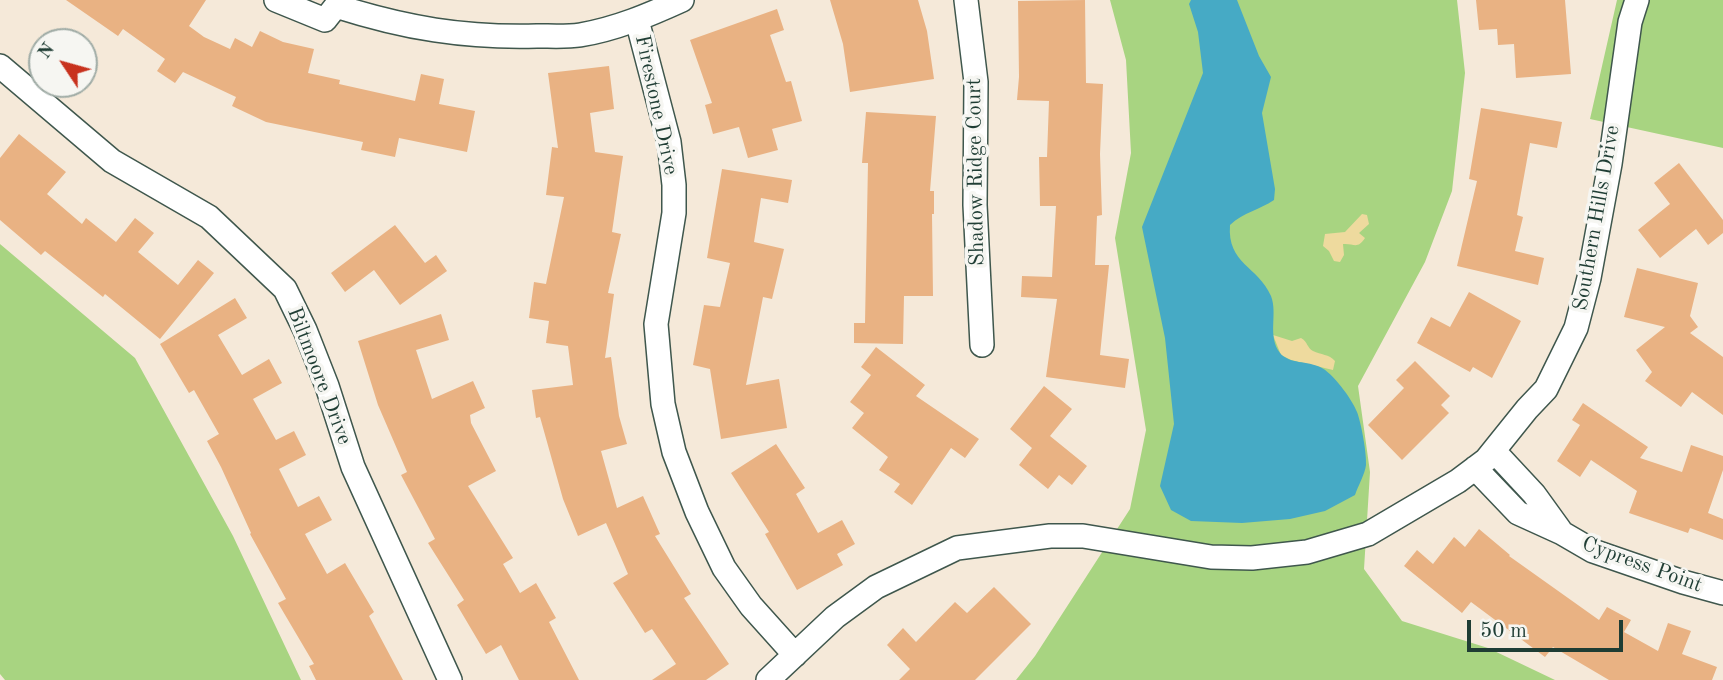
<!DOCTYPE html>
<html>
<head>
<meta charset="utf-8">
<style>
  body { margin:0 }
  #map { position:relative; width:1723px; height:680px; overflow:hidden; background:#f5e9d9; font-family:"Old Standard TT",serif }
  canvas { display:block }
  .north { position:absolute; left:28px; top:28px; width:70px; height:70px; box-sizing:border-box; background:#f6f6f2; border:2px solid #a0aca6; border-radius:50%; rotate:306deg; font-size:19px; font-weight:700; line-height:28px; text-align:center; color:#1f3d34 }
  .north::after { content:''; display:block; margin:auto; width:24px; height:32px; background:#c8321e; clip-path:polygon(50% 0,100% 100%,50% 72%,0 100%) }
  .scale { position:absolute; left:1467px; top:620px; width:156px; height:32px; box-sizing:border-box; border:4px solid #1f3d34; border-top:0; padding-left:9px; font-size:21px; line-height:24px; white-space:nowrap; color:#1f3d34; -webkit-text-stroke:5px #f6f6f2; paint-order:stroke }
</style>
</head>
<body>
<div id="map">
<canvas width="1723" height="680"></canvas>
<div class="north">N</div>
<div class="scale">50 m</div>
</div>
<script>
const ctx = document.querySelector('canvas').getContext('2d');
ctx.lineJoin = 'round';
function fill(path, color) {
  ctx.fillStyle = color;
  ctx.fill(path, 'evenodd');
}
function strokePath(path, color, width, dash) {
  ctx.strokeStyle = color;
  ctx.lineWidth = width;
  ctx.lineCap = dash ? 'butt' : 'round';
  ctx.setLineDash(dash || []);
  ctx.stroke(path);
}
function label(font, color, halo, rows, align = 'center') {
  ctx.font = font + ' "Old Standard TT",serif';
  ctx.lineWidth = 7;
  ctx.setLineDash([]);
  ctx.textBaseline = 'middle';
  ctx.strokeStyle = halo;
  ctx.fillStyle = color;
  for (const [text, x, y, turn = 0] of rows) {
    ctx.save();
    ctx.translate(x, y);
    ctx.rotate((+turn || 0) * Math.PI / 180);
    ctx.textAlign = isNaN(turn) ? turn : align;
    if (halo) ctx.strokeText(text, 0, 0);
    ctx.fillText(text, 0, 0);
    ctx.restore();
  }
}
const green = new Path2D(`
  M 1110,0 L 1457,0 L 1465,73 L 1452,191 L 1425,262 L 1358,386 L 1370,472 L 1364,569 L 1402,621 L 1488,648 L 1555,680 L 1016,680 L 1035,656 L 1130,509 L 1146,430 L 1115,238 L 1131,153 L 1126,60 Z
  M 1617,0 L 1723,0 L 1723,148 L 1590,119 Z
  M 0,244 L 135,358 L 233,536 L 301,680 L 5,680 L 0,674 Z`);
const sand = new Path2D(`
  M 1362,214 L 1367,215 L 1369,224 L 1359,233 L 1365,238 C 1357,250 1354,243 1343,244 L 1344,255 L 1340,262 L 1334,261 L 1329,251 L 1323,246 L 1325,234 L 1345,232 Z
  M 1273,335 L 1292,341 L 1301,338 C 1308,342 1307,348 1313,351 C 1321,355 1329,354 1335,361 L 1333,370 L 1291,360 L 1281,355 Z`);
const water = new Path2D(`
  M 1191,0 L 1237,0 L 1259,56 L 1271,77 L 1262,113 L 1275,189 L 1274,200 C 1259,210 1244,212 1230,225 C 1227,264 1258,266 1271,296 C 1278,314 1267,336 1280,353 C 1289,364 1308,361 1320,367 C 1332,372 1352,399 1357,412 C 1361,422 1367,454 1366,465 C 1365,474 1358,486 1355,495 L 1325,511 L 1290,519 L 1242,523 L 1191,521 L 1171,510 L 1160,486 L 1174,424 L 1165,338 L 1142,227 L 1203,73 L 1198,32 L 1189,4 Z`);
const building = new Path2D(`
  M 66,0 L 206,0 L 189,26 L 204,37 L 230,49 L 235,38 L 252,47 L 260,31 L 283,42 L 314,49 L 308,73 L 340,80 L 339,84 L 415,101 L 421,74 L 444,79 L 439,104 L 475,111 L 467,152 L 399,138 L 395,157 L 361,150 L 363,142 L 266,122 L 232,106 L 236,97 L 183,72 L 175,83 L 157,71 L 165,59 L 123,29 L 118,36 Z
  M 830,0 L 918,0 L 927,31 L 934,79 L 850,92 L 843,44 Z
  M 1085,0 L 1086,83 L 1103,84 L 1100,154 L 1102,215 L 1097,216 L 1095,265 L 1109,265 L 1100,355 L 1129,359 L 1125,388 L 1046,377 L 1057,299 L 1021,297 L 1022,276 L 1052,277 L 1056,206 L 1040,206 L 1039,157 L 1047,157 L 1049,101 L 1017,100 L 1019,77 L 1018,1 Z
  M 1476,0 L 1565,0 L 1571,74 L 1516,78 L 1514,44 L 1498,45 L 1497,29 L 1479,30 Z
  M 777,9 L 784,30 L 770,35 L 786,82 L 791,81 L 802,121 L 772,129 L 778,150 L 748,158 L 739,127 L 713,134 L 705,105 L 712,103 L 690,40 Z
  M 609,66 L 614,109 L 590,113 L 595,152 L 623,156 L 612,232 L 621,234 L 608,293 L 614,294 L 605,358 L 611,357 L 619,416 L 627,444 L 601,451 L 617,508 L 643,496 L 660,534 L 655,536 L 691,594 L 684,598 L 729,664 L 706,680 L 652,680 L 676,664 L 652,629 L 645,633 L 613,583 L 628,574 L 606,523 L 578,536 L 563,499 L 540,417 L 536,418 L 532,390 L 573,385 L 568,346 L 546,343 L 549,321 L 529,318 L 534,282 L 546,284 L 564,197 L 546,195 L 552,147 L 558,148 L 548,73 Z
  M 1481,108 L 1562,122 L 1557,148 L 1530,143 L 1517,215 L 1523,217 L 1515,251 L 1544,258 L 1538,285 L 1457,266 L 1477,181 L 1469,179 Z
  M 866,112 L 936,116 L 930,191 L 934,191 L 934,214 L 932,214 L 933,296 L 904,296 L 903,344 L 854,343 L 854,323 L 865,323 L 868,163 L 862,163 Z
  M 19,134 L 66,172 L 47,194 L 82,224 L 86,218 L 116,242 L 135,218 L 154,233 L 138,252 L 178,285 L 198,260 L 214,273 L 160,339 L 105,294 L 103,297 L 45,251 L 41,255 L 0,220 L 0,158 Z
  M 1679,163 L 1723,220 L 1723,233 L 1708,245 L 1696,229 L 1660,258 L 1638,230 L 1670,204 L 1654,183 Z
  M 722,169 L 792,180 L 788,203 L 761,198 L 754,242 L 784,249 L 772,299 L 763,297 L 746,385 L 779,379 L 787,428 L 721,439 L 710,369 L 693,365 L 704,305 L 720,307 L 730,263 L 707,258 Z
  M 395,225 L 425,263 L 436,255 L 447,271 L 400,305 L 374,270 L 345,292 L 331,273 Z
  M 1637,268 L 1698,283 L 1690,316 L 1698,327 L 1690,333 L 1723,357 L 1723,415 L 1692,392 L 1681,407 L 1645,381 L 1652,372 L 1636,350 L 1665,327 L 1624,317 Z
  M 1469,292 L 1521,321 L 1492,378 L 1473,367 L 1470,372 L 1417,343 L 1431,317 L 1450,327 Z
  M 235,298 L 247,318 L 218,335 L 242,375 L 269,359 L 282,383 L 253,399 L 276,440 L 294,431 L 306,455 L 279,469 L 298,507 L 319,496 L 332,520 L 305,534 L 327,574 L 345,563 L 374,612 L 369,616 L 403,680 L 316,680 L 309,666 L 314,664 L 278,603 L 286,599 L 250,534 L 251,533 L 221,467 L 207,441 L 219,434 L 194,390 L 189,393 L 160,344 Z
  M 441,314 L 449,340 L 416,350 L 432,399 L 473,381 L 485,408 L 470,415 L 471,423 L 496,471 L 468,486 L 513,558 L 503,564 L 520,593 L 536,583 L 556,618 L 549,622 L 579,680 L 519,680 L 501,645 L 486,654 L 457,605 L 464,600 L 428,543 L 435,539 L 401,475 L 407,472 L 378,405 L 358,341 Z
  M 876,347 L 925,385 L 916,396 L 979,439 L 965,458 L 951,448 L 912,505 L 894,492 L 900,484 L 879,470 L 888,457 L 852,428 L 864,413 L 850,402 L 871,375 L 861,367 Z
  M 1415,361 L 1450,396 L 1441,405 L 1449,413 L 1402,460 L 1368,425 L 1404,388 L 1396,380 Z
  M 1044,386 L 1072,409 L 1050,436 L 1087,466 L 1072,485 L 1059,475 L 1048,489 L 1019,465 L 1032,448 L 1010,429 Z
  M 1583,403 L 1648,447 L 1640,458 L 1682,472 L 1691,445 L 1723,456 L 1723,470 L 1708,513 L 1723,519 L 1723,540 L 1690,528 L 1688,533 L 1629,513 L 1637,491 L 1591,460 L 1580,477 L 1557,461 L 1580,425 L 1572,420 Z
  M 776,444 L 805,488 L 796,494 L 818,533 L 842,520 L 855,544 L 837,554 L 843,565 L 797,590 L 765,534 L 769,532 L 731,473 Z
  M 1479,529 L 1510,555 L 1509,556 L 1599,620 L 1607,607 L 1631,620 L 1624,632 L 1658,651 L 1668,623 L 1691,631 L 1682,654 L 1717,667 L 1712,680 L 1609,680 L 1553,647 L 1545,657 L 1471,602 L 1462,613 L 1404,566 L 1417,550 L 1433,564 L 1454,537 L 1465,547 Z
  M 994,587 L 1031,624 L 975,680 L 899,680 L 910,669 L 887,645 L 903,628 L 916,642 L 955,602 L 967,613 Z`);
const minor = new Path2D(`
  M 276,0 L 325,20 L 336,6 C 405,28 464,38 537,36 C 551,36 567,37 580,35 C 616,29 649,15 682,0
  M 966,0 L 976,82 L 975,205 L 982,345
  M 637,20 L 669,142 L 674,185 L 674,213 L 656,324 L 663,404 L 674,452 L 697,512 L 724,568 L 751,606 L 795,655
  M 0,66 L 112,161 L 209,217 L 285,289 L 305,330 L 327,386 L 353,467 L 450,680
  M 1494,451 L 1534,494 L 1560,530
  M 1475,468 L 1518,513 L 1562,533 L 1593,551 L 1683,582 L 1723,593
  M 768,680 L 835,617 L 876,587 L 957,548 L 1050,536 L 1083,536 L 1211,557 L 1252,558 L 1307,552 L 1368,534 L 1458,481 L 1486,460 L 1527,409 L 1546,389 L 1576,328 L 1589,278 L 1610,164 L 1630,22 L 1637,0`);
const streetNames = [
  ["Firestone Drive",656,105,78],
  ["Shadow Ridge Court",976,172,-91],
  ["Southern Hills Drive",1597,218,-80],
  ["Biltmoore Drive",319,376,69],
  ["Cypress Point",1642,565,20]
];
fill(green, '#a8d481');
fill(sand, '#eeda9e');
fill(water, '#46aac5');
fill(building, '#e9b283');
strokePath(minor, '#3f574d', 26);
strokePath(minor, '#fff', 23);
label('21px', '#1f3d34', '#f6f6f2', streetNames);
</script>
</body>
</html>
